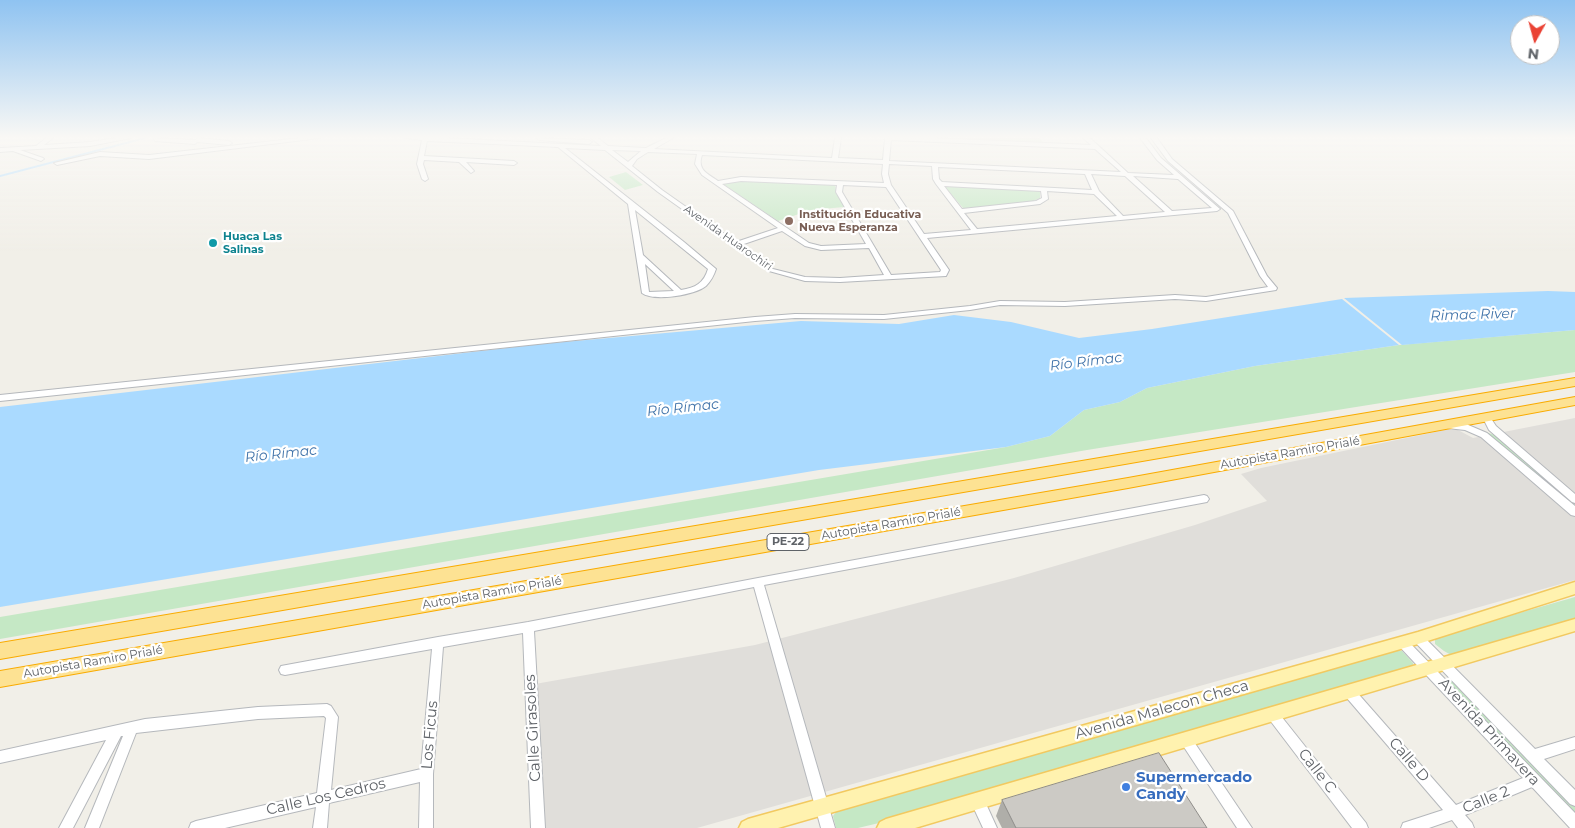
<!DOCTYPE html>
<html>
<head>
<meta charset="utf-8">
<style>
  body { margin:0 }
  #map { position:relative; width:1575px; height:828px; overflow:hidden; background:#f1efe8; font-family:Montserrat,sans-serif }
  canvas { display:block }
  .north { position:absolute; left:1510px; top:15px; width:50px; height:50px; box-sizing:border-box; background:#fff; border:1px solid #bfc1c3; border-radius:50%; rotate:187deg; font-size:14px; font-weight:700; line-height:20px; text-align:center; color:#5f6368 }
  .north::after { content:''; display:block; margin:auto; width:18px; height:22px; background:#ea4335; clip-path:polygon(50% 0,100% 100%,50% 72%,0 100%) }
</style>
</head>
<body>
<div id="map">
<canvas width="1575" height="828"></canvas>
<div class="north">N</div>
</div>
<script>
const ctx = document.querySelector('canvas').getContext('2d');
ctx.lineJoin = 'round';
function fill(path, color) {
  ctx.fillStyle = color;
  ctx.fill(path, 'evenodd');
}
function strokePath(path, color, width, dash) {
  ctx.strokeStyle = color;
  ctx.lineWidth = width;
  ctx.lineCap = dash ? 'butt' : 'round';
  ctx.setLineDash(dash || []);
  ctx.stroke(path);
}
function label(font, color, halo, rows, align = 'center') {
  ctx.font = font + ' Montserrat,sans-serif';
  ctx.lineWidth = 4.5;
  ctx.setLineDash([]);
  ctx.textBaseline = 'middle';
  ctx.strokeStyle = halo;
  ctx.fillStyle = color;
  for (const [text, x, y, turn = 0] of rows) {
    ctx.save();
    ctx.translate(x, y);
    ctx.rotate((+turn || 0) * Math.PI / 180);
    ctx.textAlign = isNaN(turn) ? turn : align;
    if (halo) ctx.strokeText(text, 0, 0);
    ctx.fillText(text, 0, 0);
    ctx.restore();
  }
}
const industrial = new Path2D(`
  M 1575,418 L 1575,580 L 697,828 L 545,828 L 535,684 L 755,645 L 1014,578 L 1195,525 L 1267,501 L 1241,474 L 1261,468 L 1445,430 L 1458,430 L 1473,438 Z`);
const green = new Path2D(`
  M 938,138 L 1040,138 L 1043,142 L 1041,144 Z
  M 626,172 L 643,185 L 625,190 L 609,177 Z
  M 742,180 L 835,185 L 837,193 L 844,207 L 811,210 L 778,221 L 723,184 Z
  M 947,186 L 1040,191 L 1040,198 L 1031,202 L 964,209 L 945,187 Z
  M 1575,330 L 1575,372 L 1087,450 L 0,639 L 0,617 L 1006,447 L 1050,436 L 1084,410 L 1120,402 L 1147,388 L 1255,366 L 1399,345 Z
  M 1486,432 L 1494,435 L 1575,502 L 1575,508 L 1487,435 Z
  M 1575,597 L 1575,620 L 1451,655 L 1444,651 L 1435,644 L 1435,637 Z
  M 1392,649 L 1402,651 L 1413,663 L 1413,668 L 879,823 L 858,828 L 836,828 L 833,816 L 840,807 Z
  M 1454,680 L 1575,804 L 1575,816 L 1446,683 Z`);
const water = new Path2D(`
  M 1548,291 L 1575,292 L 1575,330 L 1402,345 L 1344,298 Z
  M 1342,299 L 1399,345 L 1255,366 L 1147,388 L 1120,402 L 1084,410 L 1050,436 L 1006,447 L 819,470 L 0,607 L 0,407 L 541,344 L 801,321 L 899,324 L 954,315 L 1011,322 L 1079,338 L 1152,329 Z`);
const stream = new Path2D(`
  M 0,176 L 145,138`);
const minor = new Path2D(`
  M 46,138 L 53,138 L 44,145 L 90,142 L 116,138 L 131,138 L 90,146 L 20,150 L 43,158 L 44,159 L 41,161 L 13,151 L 0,152 L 0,148 L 36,146 Z
  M 153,138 L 196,140 L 198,138 L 229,141 L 232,143 L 229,145 L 197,142 L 195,144 L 155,141 Z
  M 300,138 L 320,138 L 149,159 L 100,156 L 57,165 L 54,163 L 100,152 L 149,155 Z
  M 405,138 L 446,138 L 601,146 L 591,138 L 598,138 L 608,146 L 646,148 L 666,138 L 673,138 L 654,149 L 832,158 L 835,138 L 841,138 L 838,158 L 883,160 L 885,138 L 933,138 L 1091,145 L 1083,138 L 1090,138 L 1128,173 L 1174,175 L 1157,160 L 1140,138 L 1146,138 L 1161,158 L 1220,209 L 1217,211 L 927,238 L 949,270 L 946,276 L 840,282 L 805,281 L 769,271 L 658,192 L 605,150 L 565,148 L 684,242 L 716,269 C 714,275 711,281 706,286 C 695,295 654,302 642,293 L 628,204 L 558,147 L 427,141 L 424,156 L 514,161 L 517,163 L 514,165 L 466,162 L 474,171 L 471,173 L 459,162 L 424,160 L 423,164 L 428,179 L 425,181 L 422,179 L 417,164 L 422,140 ZM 891,140 L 1095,149 L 1121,172 L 889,161 ZM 612,150 L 641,151 L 628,162 ZM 648,152 L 697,154 L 695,164 L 702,175 L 778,228 L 736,242 L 662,190 L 632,166 L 637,159 ZM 702,155 L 883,164 L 882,174 L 884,183 L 741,177 L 718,181 C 707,173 697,170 702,155 ZM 889,164 L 932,166 L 933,179 L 936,184 L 971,230 L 924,234 L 891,185 L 888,174 ZM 938,167 L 1085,174 L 1092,190 L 942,182 L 939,179 ZM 1091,174 L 1125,176 L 1165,212 L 1123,216 L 1099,191 ZM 1133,176 L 1178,179 L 1212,208 L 1172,211 ZM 741,181 L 837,185 L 836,192 L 866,244 L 821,246 L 809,243 L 722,184 ZM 843,185 L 886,187 L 941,270 L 940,272 L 891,275 L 842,192 ZM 944,186 L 1041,191 L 1042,198 L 1036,201 L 962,209 ZM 1047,191 L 1094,194 L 1117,216 L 977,229 L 964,213 L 1040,204 L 1048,199 ZM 635,210 L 708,269 C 704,283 695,288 681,290 L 643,255 ZM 782,231 L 805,246 L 821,250 L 869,248 L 884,275 L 840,278 L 805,277 L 773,269 L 741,245 ZM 645,264 L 674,291 L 649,292 Z
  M 536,138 L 589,140 L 592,142 L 589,144 L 539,140 Z
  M 1151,138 L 1157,138 L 1172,159 L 1233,211 L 1267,276 L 1277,288 L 1276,290 L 1206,301 L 1175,299 L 1065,306 L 1000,305 L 970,310 L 884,319 L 795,318 L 755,321 L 0,401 L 0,395 L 755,317 L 795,314 L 884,315 L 970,306 L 1000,301 L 1065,302 L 1175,295 L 1206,297 L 1268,287 L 1260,276 L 1228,213 L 1168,161 Z
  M 1489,413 L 1493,416 L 1492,420 L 1496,426 L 1575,494 L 1575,503 L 1572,502 L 1489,430 L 1484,420 L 1486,414 Z
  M 1450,423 L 1466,424 L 1487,433 L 1575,506 L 1575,516 L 1571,515 L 1481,437 L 1465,430 L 1447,428 L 1446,426 Z
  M 1204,495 L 1207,496 L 1209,499 L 1207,502 L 764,585 L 835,828 L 821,828 L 754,587 L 534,631 L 545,828 L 531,828 L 523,633 L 443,647 L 433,774 L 433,828 L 419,828 L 420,782 L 329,803 L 327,828 L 313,828 L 316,807 L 225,828 L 189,828 L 191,823 L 196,821 L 317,793 L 326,718 L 324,716 L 258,719 L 136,733 L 99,828 L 85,828 L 123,736 L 121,736 L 73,828 L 59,828 L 106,740 L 0,763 L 0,751 L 145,719 L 258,707 L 327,704 L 331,706 L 338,717 L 331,790 L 421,769 L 432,649 L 285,675 L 281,674 L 279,670 L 281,666 L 438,637 L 528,622 L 758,578 Z
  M 1418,633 L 1422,635 L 1535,749 L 1575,737 L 1575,749 L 1544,759 L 1575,790 L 1575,806 L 1570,804 L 1414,641 L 1412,638 L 1414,635 Z
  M 1402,637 L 1406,639 L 1575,813 L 1575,828 L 1570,828 L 1532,787 L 1465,815 L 1472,823 L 1474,828 L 1458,828 L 1452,820 L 1429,828 L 1401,828 L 1403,823 L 1443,810 L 1346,697 L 1344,693 L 1346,689 L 1350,688 L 1354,689 L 1456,805 L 1523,778 L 1398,645 L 1396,642 L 1398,639 Z
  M 1273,709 L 1277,711 L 1366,823 L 1368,828 L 1352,828 L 1269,719 L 1267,715 L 1269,711 Z
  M 1186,734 L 1190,736 L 1252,828 L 1237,828 L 1182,744 L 1180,740 L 1182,736 Z
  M 977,793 L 982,795 L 997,828 L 983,828 L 970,800 L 972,795 Z`);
const major = new Path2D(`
  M 1575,582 L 1575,594 L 1418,644 L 778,828 L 739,828 L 742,822 L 748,819 L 1418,632 Z
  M 1575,619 L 1575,631 L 915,828 L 877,828 L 880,822 L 886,819 Z`);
const highway = new Path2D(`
  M 1575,378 L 1575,386 L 0,659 L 0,643 Z
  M 1575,397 L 1575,405 L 1128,488 L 0,687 L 0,671 L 1128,478 Z`);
const wall = new Path2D(`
  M 1002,800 L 1207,828 L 1002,828 L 996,816 Z`);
const building = new Path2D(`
  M 1159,753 L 1207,828 L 1016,828 L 1002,800 Z`);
const markers = [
  [789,221,5,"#8d6e63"],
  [213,243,5,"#0f9aa8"],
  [1126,787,5,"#3f7fe0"]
];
const farEducationnames = [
  ["Institución Educativa",799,215],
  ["Nueva Esperanza",799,228]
];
const farCulturenames = [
  ["Huaca Las",223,237],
  ["Salinas",223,250]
];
const farStreetnames = [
  ["Avenida Huarochiri",728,238,35]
];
const shields = [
  [788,542,42]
];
const shieldNames = [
  ["PE-22",788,542]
];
const streetNames = [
  ["Autopista Ramiro Prialé",1290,453,-10],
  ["Autopista Ramiro Prialé",891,524,-10],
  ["Autopista Ramiro Prialé",492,593,-10],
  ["Autopista Ramiro Prialé",93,662,-10]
];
const waterNames = [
  ["Rimac River",1473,315,-2],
  ["Río Rímac",1086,362,-7],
  ["Río Rímac",683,408,-6],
  ["Río Rímac",281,454,-6]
];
const nearStreetnames = [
  ["Avenida Malecon Checa",1162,710,-16],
  ["Calle Girasoles",533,728,-93],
  ["Avenida Primavera",1489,732,47],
  ["Los Ficus",430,735,-85],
  ["Calle D",1409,760,49],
  ["Calle C",1317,771,52],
  ["Calle Los Cedros",326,797,-13],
  ["Calle 2",1486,800,-22]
];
const nearShopnames = [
  ["Supermercado",1136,778],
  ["Candy",1136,795]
];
fill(industrial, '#e0deda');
fill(green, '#c5e8c5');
fill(water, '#aadaff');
strokePath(stream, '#aadaff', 2);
strokePath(minor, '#b5b8bc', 2);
strokePath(major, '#f2c960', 3);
strokePath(highway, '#f9ab00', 2);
fill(minor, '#fff');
fill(major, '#fff2af');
fill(highway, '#fde293');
fill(wall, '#afaea9');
fill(building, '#cccac5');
strokePath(building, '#8f8d8a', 1);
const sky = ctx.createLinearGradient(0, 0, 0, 254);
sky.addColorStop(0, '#8fc3f1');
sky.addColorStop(0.54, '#f9f8f5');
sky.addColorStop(1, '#f9f8f500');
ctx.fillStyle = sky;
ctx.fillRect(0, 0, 1575, 254);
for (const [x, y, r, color] of markers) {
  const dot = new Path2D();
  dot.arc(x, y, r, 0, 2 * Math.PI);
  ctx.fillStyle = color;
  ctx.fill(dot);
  strokePath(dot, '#fff', 2);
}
label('bold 11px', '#785e54', '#fff', farEducationnames, 'left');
label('bold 11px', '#0d838f', '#fff', farCulturenames, 'left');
label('11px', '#5f6368', '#fff', farStreetnames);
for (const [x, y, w] of shields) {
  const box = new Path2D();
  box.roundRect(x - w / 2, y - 8.5, w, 17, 4);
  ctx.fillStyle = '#fff';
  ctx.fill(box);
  strokePath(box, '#5f6368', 1);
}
label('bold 11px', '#5f6368', null, shieldNames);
label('12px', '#5f6368', '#fff', streetNames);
label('italic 14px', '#4174aa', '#fff', waterNames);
label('15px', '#5f6368', '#fff', nearStreetnames);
label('bold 15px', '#366cbe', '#fff', nearShopnames, 'left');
</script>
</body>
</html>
